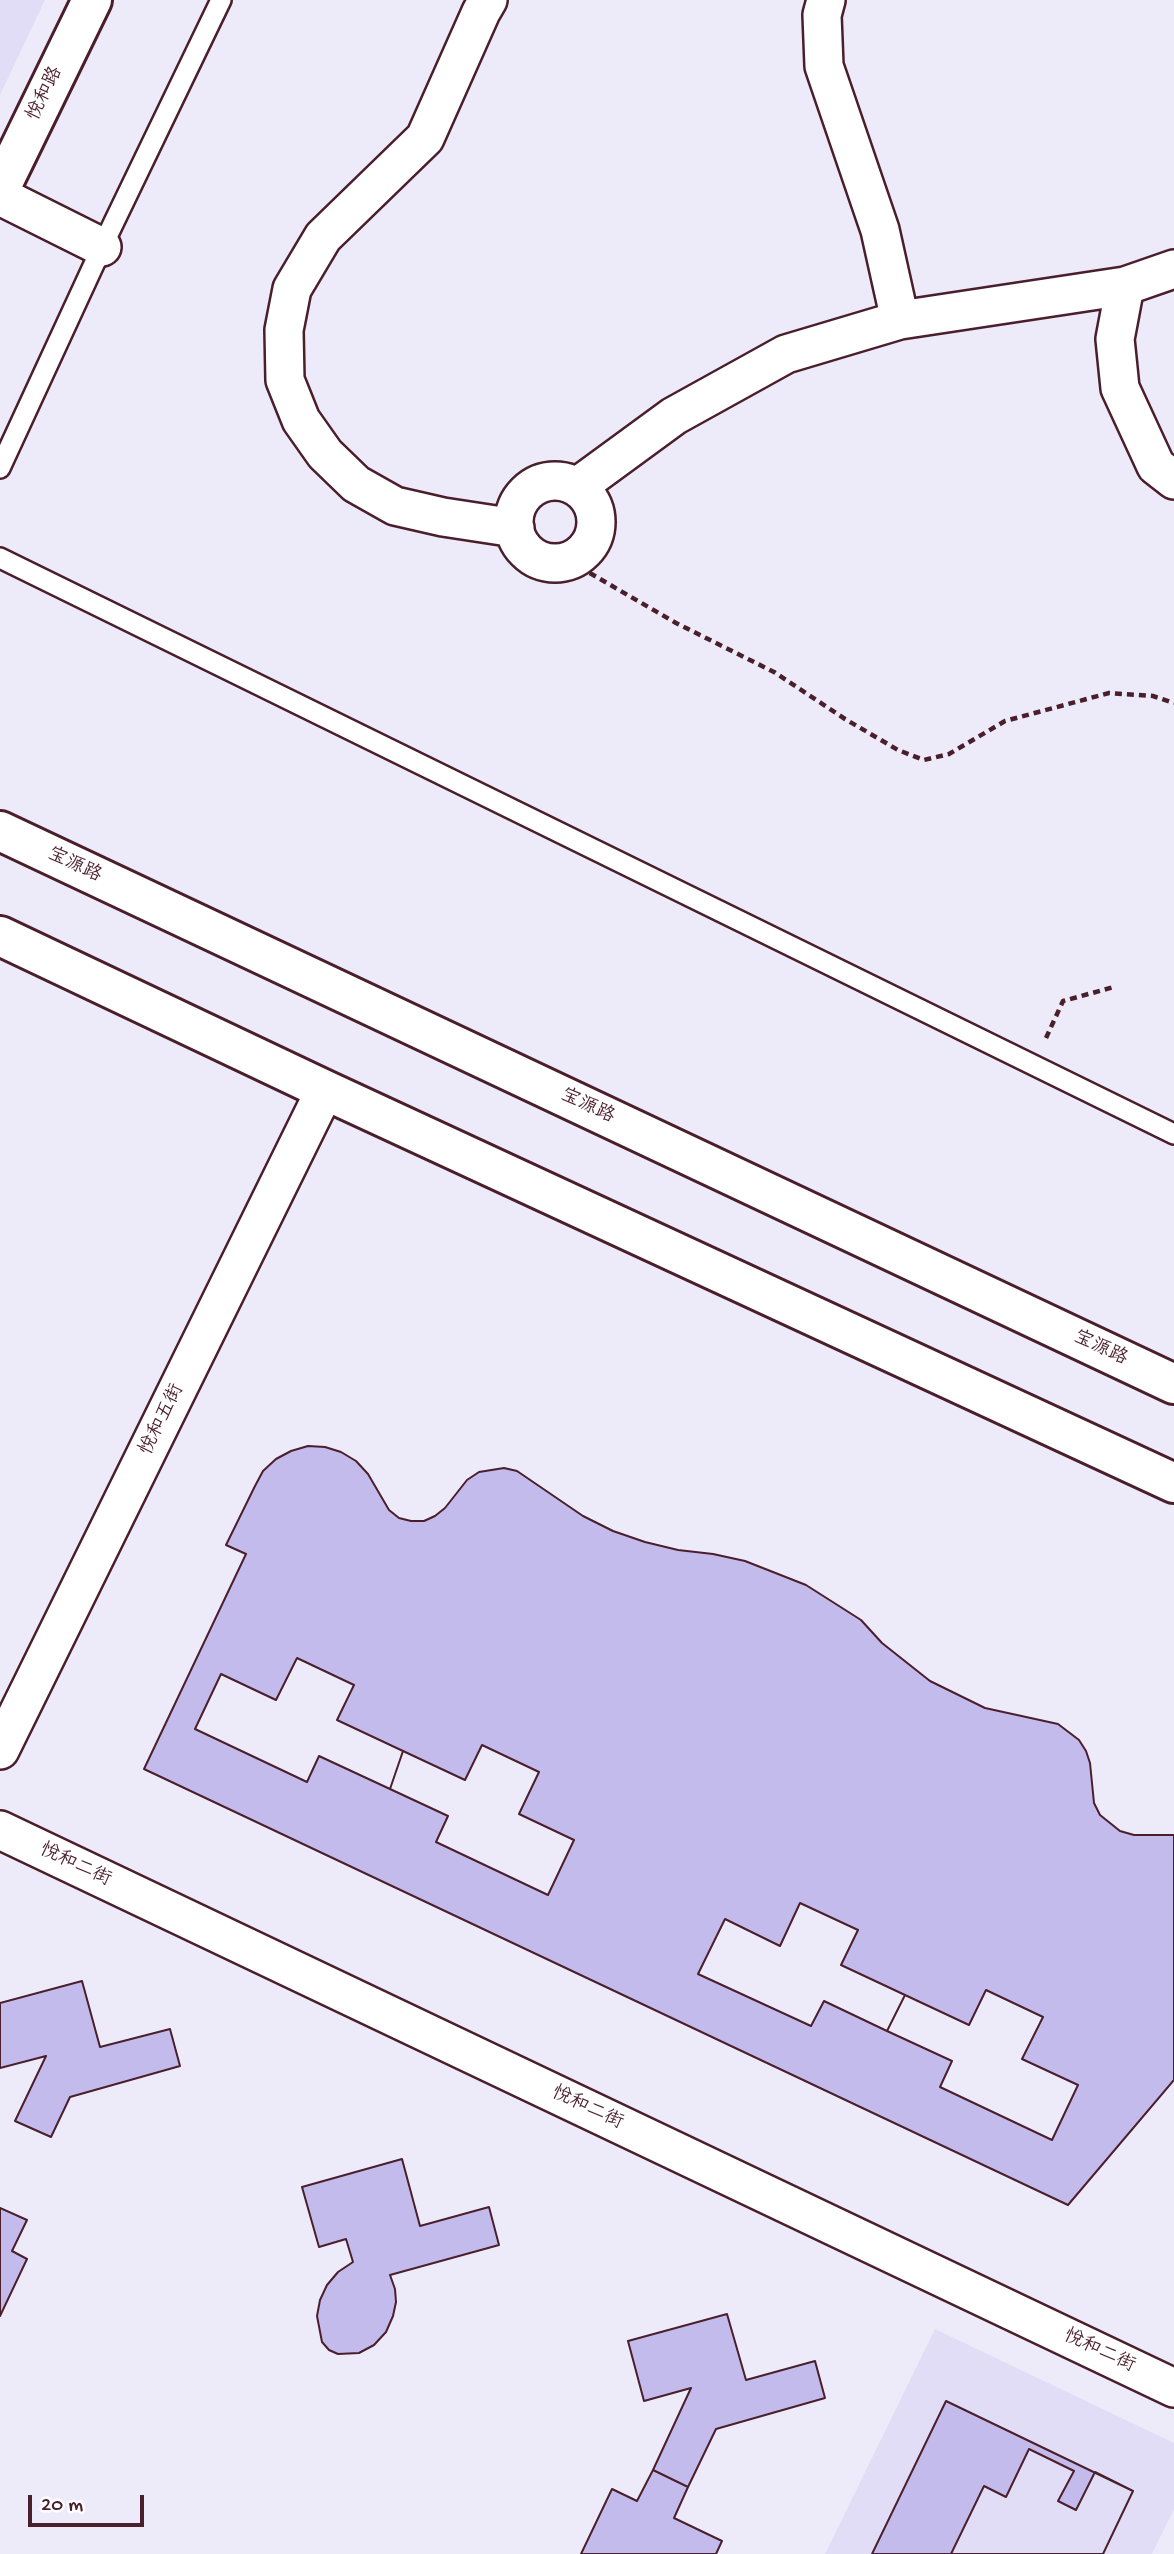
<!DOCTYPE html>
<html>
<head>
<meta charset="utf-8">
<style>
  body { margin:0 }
  #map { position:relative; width:1174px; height:2554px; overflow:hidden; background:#edebfa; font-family:"Gochi Hand",sans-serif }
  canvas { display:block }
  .scale { position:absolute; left:28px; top:2495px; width:116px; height:32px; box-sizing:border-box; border:4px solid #4a1f2b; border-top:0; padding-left:9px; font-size:21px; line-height:24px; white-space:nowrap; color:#4a1f2b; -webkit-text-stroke:5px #fff; paint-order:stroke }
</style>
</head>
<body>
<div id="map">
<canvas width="1174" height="2554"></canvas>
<div class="scale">20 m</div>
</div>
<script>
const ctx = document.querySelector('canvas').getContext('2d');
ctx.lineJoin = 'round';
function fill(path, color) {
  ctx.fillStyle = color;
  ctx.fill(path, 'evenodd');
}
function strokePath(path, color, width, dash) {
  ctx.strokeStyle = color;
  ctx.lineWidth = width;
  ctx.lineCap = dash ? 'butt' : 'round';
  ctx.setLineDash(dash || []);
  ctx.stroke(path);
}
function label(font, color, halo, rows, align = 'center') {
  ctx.font = font + ' "Gochi Hand","LXGW WenKai TC",sans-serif';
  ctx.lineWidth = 7;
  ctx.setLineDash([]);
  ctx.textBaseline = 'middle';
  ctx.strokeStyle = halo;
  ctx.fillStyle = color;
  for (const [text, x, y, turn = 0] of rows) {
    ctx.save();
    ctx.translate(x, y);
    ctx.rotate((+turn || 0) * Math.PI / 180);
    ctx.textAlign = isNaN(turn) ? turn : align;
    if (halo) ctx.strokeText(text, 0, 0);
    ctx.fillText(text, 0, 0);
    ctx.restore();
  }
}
const built = new Path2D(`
  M 0,0 L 45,0 L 0,95 Z
  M 935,2329 L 1174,2443 L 1174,2509 L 1152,2554 L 825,2554 Z`);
const building = new Path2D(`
  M 308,1446 L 325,1447 L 341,1452 L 356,1461 L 368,1474 L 389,1510 L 399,1518 L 411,1521 L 424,1521 L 435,1516 L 445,1508 L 467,1480 L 479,1472 L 504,1468 L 517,1471 L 583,1516 L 613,1531 L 645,1542 L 678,1550 L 713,1554 L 745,1561 L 806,1585 L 861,1620 L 882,1643 L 930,1681 L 985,1708 L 1058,1724 L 1079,1740 L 1086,1751 L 1090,1763 L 1094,1803 L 1100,1815 L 1120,1831 L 1134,1835 L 1174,1835 L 1174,2080 L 1068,2205 L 144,1769 L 246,1554 L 226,1545 L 255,1486 L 263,1471 L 276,1459 L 291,1451 Z
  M 297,1658 L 354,1685 L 337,1720 L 403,1751 L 390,1789 L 319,1756 L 307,1782 L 195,1729 L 221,1674 L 276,1700 Z
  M 482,1745 L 539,1772 L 519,1814 L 574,1840 L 548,1895 L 436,1842 L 448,1816 L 390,1789 L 403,1751 L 465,1780 Z
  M 800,1903 L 858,1930 L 841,1965 L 905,1995 L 887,2031 L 824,2001 L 811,2026 L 698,1974 L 725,1919 L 780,1946 Z
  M 82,1981 L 100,2047 L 170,2029 L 180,2066 L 70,2097 L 51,2137 L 15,2121 L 46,2056 L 0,2068 L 0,2003 Z
  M 986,1990 L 1043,2017 L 1022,2059 L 1078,2085 L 1052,2140 L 940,2087 L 952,2061 L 887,2031 L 905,1995 L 969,2025 Z
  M 402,2159 L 420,2226 L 489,2207 L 499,2245 L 390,2275 L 395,2289 L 396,2302 L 393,2316 L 386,2332 L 374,2345 L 359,2353 L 338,2354 L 329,2350 L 322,2342 L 317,2316 L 320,2300 L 327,2285 L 338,2272 L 353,2262 L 346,2239 L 319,2247 L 302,2187 Z
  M 0,2208 L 27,2220 L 12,2251 L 27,2259 L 0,2316 Z
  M 727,2314 L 746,2380 L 815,2361 L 825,2398 L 716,2429 L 688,2487 L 653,2470 L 691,2388 L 644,2401 L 628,2341 Z
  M 946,2401 L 1133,2491 L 1103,2554 L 872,2554 Z
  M 1029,2449 L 1074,2471 L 1058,2501 L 1076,2510 L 1095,2472 L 1133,2491 L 1103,2554 L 951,2554 L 984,2486 L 1006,2497 Z
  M 653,2470 L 688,2487 L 674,2518 L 722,2541 L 716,2554 L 581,2554 L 612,2489 L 637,2501 Z`);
const path = new Path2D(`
  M 569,561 L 676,623 L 774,672 L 845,719 L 898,750 L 924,760 L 949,754 L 1005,721 L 1109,693 L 1153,696 L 1174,703
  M 1046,1038 L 1063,1001 L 1114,987`);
const lane = new Path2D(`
  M 0,468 L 102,247 L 221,0
  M 0,558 L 1174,1134`);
const street = new Path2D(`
  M 488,0 L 481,12 L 425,138 L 323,237 L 292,289 L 284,330 L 285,380 L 301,420 L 325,454 L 356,484 L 395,506 L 443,517 L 515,528
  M 826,0 L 822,15 L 824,66 L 880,230 L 900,320
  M 0,196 L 102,247
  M 1125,286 L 1115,339 L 1120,388 L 1156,466 L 1174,480
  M514 522a41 41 0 1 1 82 0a41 41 0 1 1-82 0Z
  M 577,487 L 674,416 L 786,354 L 900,320 L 1125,286 L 1174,269
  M 0,1750 L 325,1090
  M 0,1830 L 1174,2388`);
const secondary = new Path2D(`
  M 0,189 L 92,0`);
const primary = new Path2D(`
  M 0,831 L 1174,1384
  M 0,936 L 325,1090 L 1174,1483`);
const streetNames = [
  ["悦和路",46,94,-64],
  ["宝源路",74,866,25],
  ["宝源路",587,1107,25],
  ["宝源路",1100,1349,25],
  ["悦和五街",163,1420,-64],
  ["悦和二街",75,1866,25],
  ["悦和二街",587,2109,25],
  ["悦和二街",1099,2352,25]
];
fill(built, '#e1ddf6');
fill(building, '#c4bbed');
strokePath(building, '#4a1f2b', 2);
strokePath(lane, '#4a1f2b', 24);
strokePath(street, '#4a1f2b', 42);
strokePath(secondary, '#4a1f2b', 44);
strokePath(primary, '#4a1f2b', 44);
strokePath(path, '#4a1f2b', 4.5, [7, 5]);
strokePath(lane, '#fff', 19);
strokePath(street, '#fff', 37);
strokePath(secondary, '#fff', 38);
strokePath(primary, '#fff', 38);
label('19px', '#4a1f2b', '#fff', streetNames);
</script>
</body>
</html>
